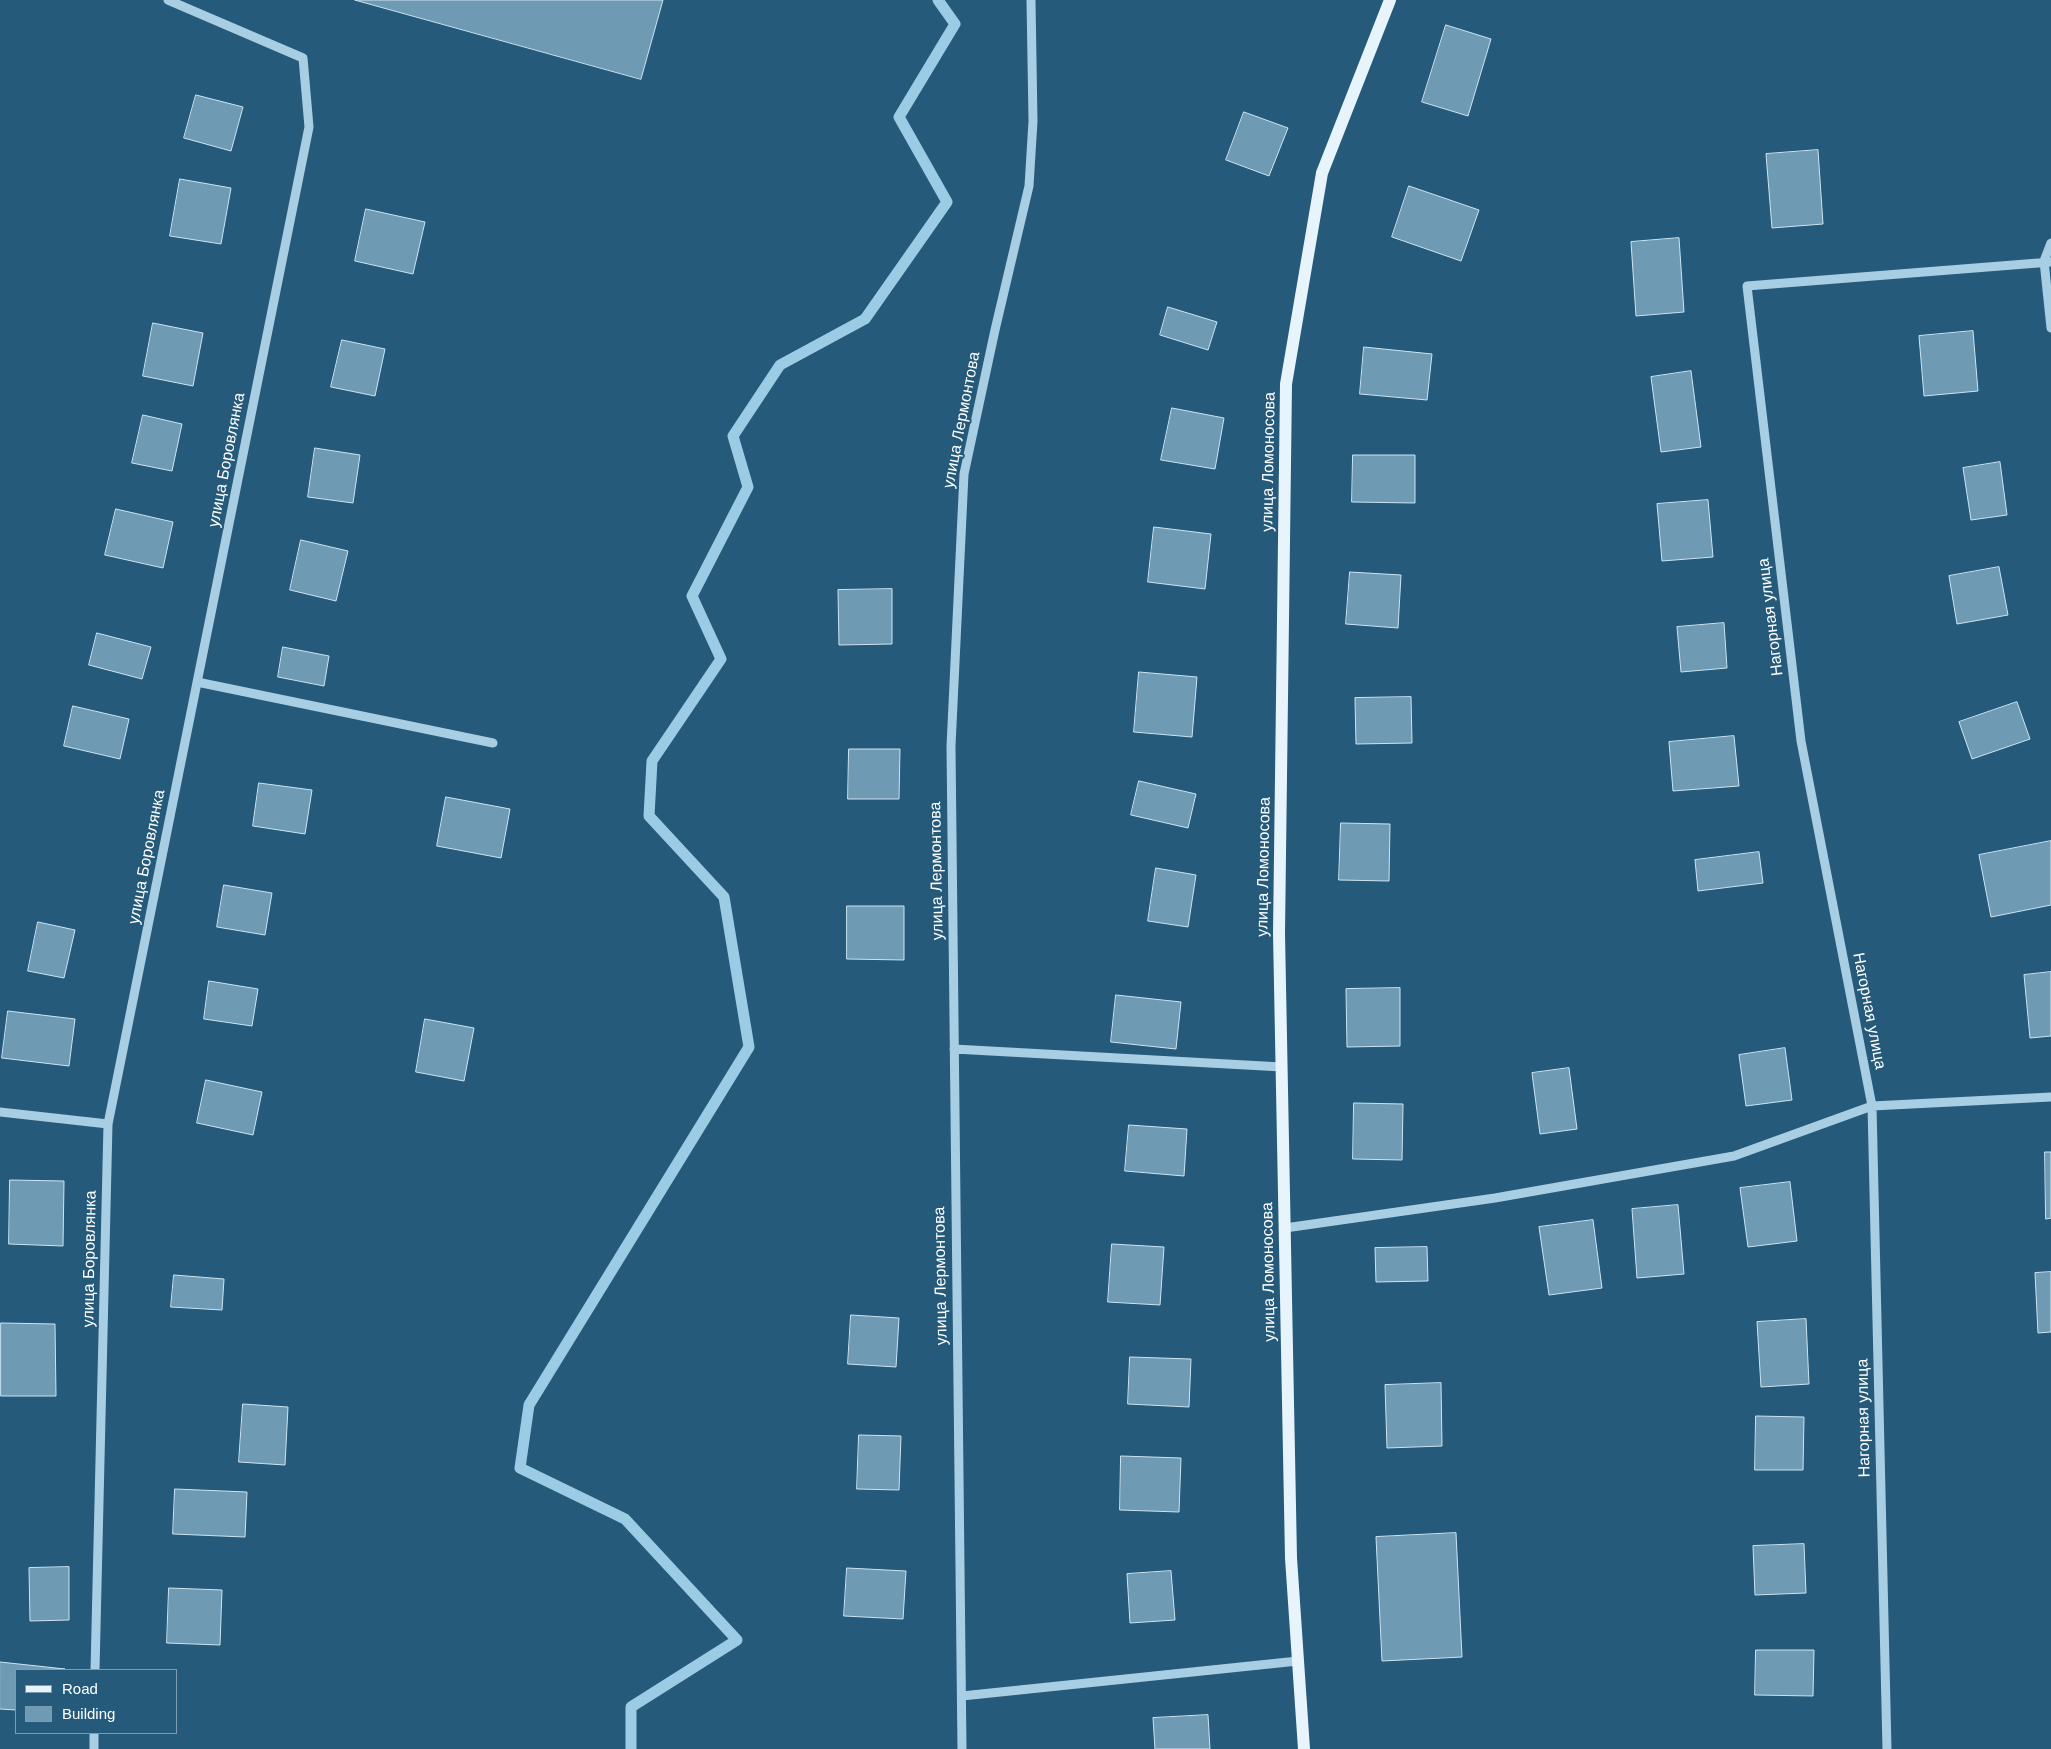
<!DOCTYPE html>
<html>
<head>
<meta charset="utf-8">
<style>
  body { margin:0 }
  #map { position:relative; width:2051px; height:1749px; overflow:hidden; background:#255a7a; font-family:Arial,sans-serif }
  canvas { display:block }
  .legend { position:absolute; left:15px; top:1669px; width:162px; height:65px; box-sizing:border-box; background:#255a7a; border:1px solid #7c9caf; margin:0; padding:6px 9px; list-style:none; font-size:15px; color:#fff }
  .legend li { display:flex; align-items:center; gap:10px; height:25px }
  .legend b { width:25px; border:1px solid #7c9caf }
</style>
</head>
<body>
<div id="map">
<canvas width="2051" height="1749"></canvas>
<ul class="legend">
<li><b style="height:6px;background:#e8f4fc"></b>Road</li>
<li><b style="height:14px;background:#6e9ab4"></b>Building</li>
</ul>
</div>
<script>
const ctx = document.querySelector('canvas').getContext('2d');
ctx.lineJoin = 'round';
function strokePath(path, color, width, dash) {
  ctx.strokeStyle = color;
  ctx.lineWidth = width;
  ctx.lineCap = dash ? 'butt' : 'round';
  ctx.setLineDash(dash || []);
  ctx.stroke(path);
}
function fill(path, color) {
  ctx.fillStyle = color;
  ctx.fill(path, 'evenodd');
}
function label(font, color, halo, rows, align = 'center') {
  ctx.font = font + ' Arial,sans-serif';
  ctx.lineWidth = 4;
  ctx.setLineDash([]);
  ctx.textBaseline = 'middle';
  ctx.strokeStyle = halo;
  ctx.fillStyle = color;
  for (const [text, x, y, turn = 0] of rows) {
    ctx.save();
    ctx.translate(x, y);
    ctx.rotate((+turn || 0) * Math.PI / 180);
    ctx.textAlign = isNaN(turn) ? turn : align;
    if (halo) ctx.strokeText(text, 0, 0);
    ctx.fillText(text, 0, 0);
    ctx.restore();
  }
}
const stream = new Path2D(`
  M 631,1749 L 631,1707 L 737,1640 L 625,1519 L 520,1468 L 529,1405 L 749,1047 L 724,897 L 649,816 L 652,761 L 721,659 L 692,596 L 748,487 L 733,436 L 780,365 L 865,319 L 947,202 L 899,117 L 955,24 L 938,0`);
const building = new Path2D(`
  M 355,0 L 663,0 L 641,79 Z
  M 1446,25 L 1491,39 L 1468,116 L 1422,102 Z
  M 196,95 L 243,107 L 231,151 L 184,138 Z
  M 1244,112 L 1288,128 L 1269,176 L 1226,160 Z
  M 1818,150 L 1823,224 L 1772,228 L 1766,154 Z
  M 180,179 L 231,188 L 221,244 L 170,236 Z
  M 1409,186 L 1479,210 L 1461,261 L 1392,237 Z
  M 366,209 L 425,222 L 413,274 L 355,261 Z
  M 1679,238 L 1684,312 L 1636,316 L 1631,242 Z
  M 1168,307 L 1217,322 L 1208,350 L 1160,335 Z
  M 153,323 L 203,333 L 193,386 L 143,376 Z
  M 1973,331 L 1978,391 L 1924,396 L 1919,336 Z
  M 342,340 L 385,349 L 375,396 L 331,387 Z
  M 1364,347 L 1432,354 L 1427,400 L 1360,394 Z
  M 1691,371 L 1701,447 L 1661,452 L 1651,377 Z
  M 1172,408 L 1224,418 L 1215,469 L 1161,460 Z
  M 143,415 L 182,424 L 172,471 L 132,463 Z
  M 315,448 L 360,455 L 353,503 L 308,497 Z
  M 1353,455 L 1415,455 L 1415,503 L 1352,502 Z
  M 2000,462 L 2007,515 L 1971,520 L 1963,468 Z
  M 1708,500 L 1713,557 L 1662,561 L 1657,504 Z
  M 116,509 L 173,522 L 163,568 L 105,555 Z
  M 1154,527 L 1211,534 L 1205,589 L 1148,582 Z
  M 301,540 L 348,551 L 336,601 L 290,590 Z
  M 1999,567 L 2008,615 L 1957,624 L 1949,576 Z
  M 1350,572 L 1401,575 L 1398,628 L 1346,624 Z
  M 892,589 L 892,644 L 839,645 L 838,590 Z
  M 1724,623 L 1727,668 L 1681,672 L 1677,627 Z
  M 97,633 L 151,647 L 142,679 L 89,665 Z
  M 283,647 L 329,656 L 324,686 L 278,677 Z
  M 1139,672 L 1197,677 L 1192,737 L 1134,732 Z
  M 1411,697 L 1412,743 L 1356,744 L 1355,698 Z
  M 2017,702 L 2030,739 L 1972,759 L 1959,722 Z
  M 73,706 L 129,719 L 120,759 L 64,746 Z
  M 1734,736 L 1739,786 L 1673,791 L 1669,742 Z
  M 849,749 L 900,749 L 899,799 L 848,799 Z
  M 1139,781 L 1196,794 L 1188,828 L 1131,815 Z
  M 259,783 L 312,790 L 305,834 L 253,826 Z
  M 446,797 L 510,809 L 501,858 L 437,846 Z
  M 1341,823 L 1390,824 L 1389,881 L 1339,880 Z
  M 2051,841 L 2051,905 L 1991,917 L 1979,855 Z
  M 1759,852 L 1763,883 L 1698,891 L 1695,860 Z
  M 1156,868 L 1196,875 L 1188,927 L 1148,921 Z
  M 224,885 L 272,893 L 265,935 L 217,927 Z
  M 847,906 L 904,906 L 904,960 L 847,959 Z
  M 38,922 L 75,930 L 64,978 L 28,971 Z
  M 2051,972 L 2051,1036 L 2030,1038 L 2024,975 Z
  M 209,981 L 258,989 L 252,1026 L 204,1019 Z
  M 1400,988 L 1400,1046 L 1347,1047 L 1346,989 Z
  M 1116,995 L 1181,1002 L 1176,1049 L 1111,1042 Z
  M 8,1011 L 75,1019 L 69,1066 L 2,1058 Z
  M 425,1019 L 474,1028 L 464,1081 L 416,1072 Z
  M 1785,1048 L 1792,1100 L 1746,1106 L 1739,1055 Z
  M 1569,1068 L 1577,1129 L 1540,1134 L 1532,1073 Z
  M 206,1080 L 262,1092 L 253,1135 L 197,1123 Z
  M 1354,1103 L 1403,1104 L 1402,1160 L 1353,1159 Z
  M 1129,1125 L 1187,1129 L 1184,1176 L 1125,1171 Z
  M 2045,1152 L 2051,1152 L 2051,1218 L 2046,1219 Z
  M 10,1180 L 64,1181 L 63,1246 L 9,1244 Z
  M 1790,1182 L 1797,1241 L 1748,1247 L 1740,1188 Z
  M 1678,1205 L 1684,1274 L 1637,1278 L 1632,1209 Z
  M 1593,1220 L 1602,1288 L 1549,1295 L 1539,1227 Z
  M 1112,1244 L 1164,1247 L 1160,1305 L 1108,1302 Z
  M 1427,1247 L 1428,1281 L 1376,1282 L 1375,1248 Z
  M 2051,1272 L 2051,1332 L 2038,1333 L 2035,1273 Z
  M 174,1275 L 224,1279 L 222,1310 L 171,1307 Z
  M 851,1315 L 899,1318 L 896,1367 L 848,1364 Z
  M 1806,1319 L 1809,1384 L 1761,1387 L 1757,1322 Z
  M 1,1323 L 55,1324 L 56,1396 L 1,1396 Z
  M 1130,1357 L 1191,1359 L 1189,1407 L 1128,1404 Z
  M 1441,1383 L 1442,1446 L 1387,1448 L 1385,1385 Z
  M 243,1404 L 288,1407 L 285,1465 L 239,1462 Z
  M 1756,1416 L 1804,1417 L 1803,1470 L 1755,1470 Z
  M 859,1435 L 901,1436 L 899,1490 L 857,1489 Z
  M 1121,1456 L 1181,1458 L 1179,1512 L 1120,1510 Z
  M 175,1489 L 247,1492 L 245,1537 L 173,1534 Z
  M 1456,1533 L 1462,1657 L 1382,1661 L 1376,1537 Z
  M 1804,1544 L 1806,1593 L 1755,1595 L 1753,1546 Z
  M 69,1567 L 69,1620 L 30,1621 L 29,1568 Z
  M 847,1568 L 906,1571 L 903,1619 L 844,1616 Z
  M 1171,1571 L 1175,1620 L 1130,1623 L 1127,1574 Z
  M 169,1588 L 222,1590 L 220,1645 L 167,1643 Z
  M 1756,1650 L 1814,1650 L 1813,1696 L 1755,1695 Z
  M 0,1662 L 65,1669 L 16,1670 L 16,1710 L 0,1709 Z
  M 1208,1715 L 1210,1749 L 1155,1749 L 1153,1718 Z`);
const minor = new Path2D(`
  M 2051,243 L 2044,261 L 2051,328
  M 197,682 L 493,743
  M 954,1049 L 1282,1067
  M 0,1112 L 108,1124
  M 1285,1228 L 1495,1198 L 1734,1156 L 1872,1106 L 2051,1097
  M 95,1670 L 108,1124 L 309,127 L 303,58 L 168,0
  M 962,1696 L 1298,1661
  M 94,1749 L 94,1733
  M 962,1749 L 951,746 L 964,474 L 995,330 L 1029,186 L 1033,121 L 1031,0
  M 1887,1749 L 1872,1106 L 1801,741 L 1747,286 L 2051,262`);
const major = new Path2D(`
  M 1304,1749 L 1291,1558 L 1279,933 L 1286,384 L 1322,173 L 1390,0`);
const streetNames = [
  ["улица Лермонтова",962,420,-79],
  ["улица Боровлянка",227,460,-79],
  ["улица Ломоносова",1269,462,-89],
  ["Нагорная улица",1771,617,-97],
  ["улица Боровлянка",147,857,-79],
  ["улица Ломоносова",1264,867,-89],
  ["улица Лермонтова",937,871,-91],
  ["Нагорная улица",1869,1011,79],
  ["улица Боровлянка",90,1259,-89],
  ["улица Ломоносова",1269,1272,-91],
  ["улица Лермонтова",941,1276,-91],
  ["Нагорная улица",1864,1418,-91]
];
strokePath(stream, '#9ccbe5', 11);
fill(building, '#6e9ab4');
strokePath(building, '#cbe5f3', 1);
strokePath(minor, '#a8cee4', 9);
strokePath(major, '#e8f4fc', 12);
label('16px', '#fff', '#255a7a', streetNames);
</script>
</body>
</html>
